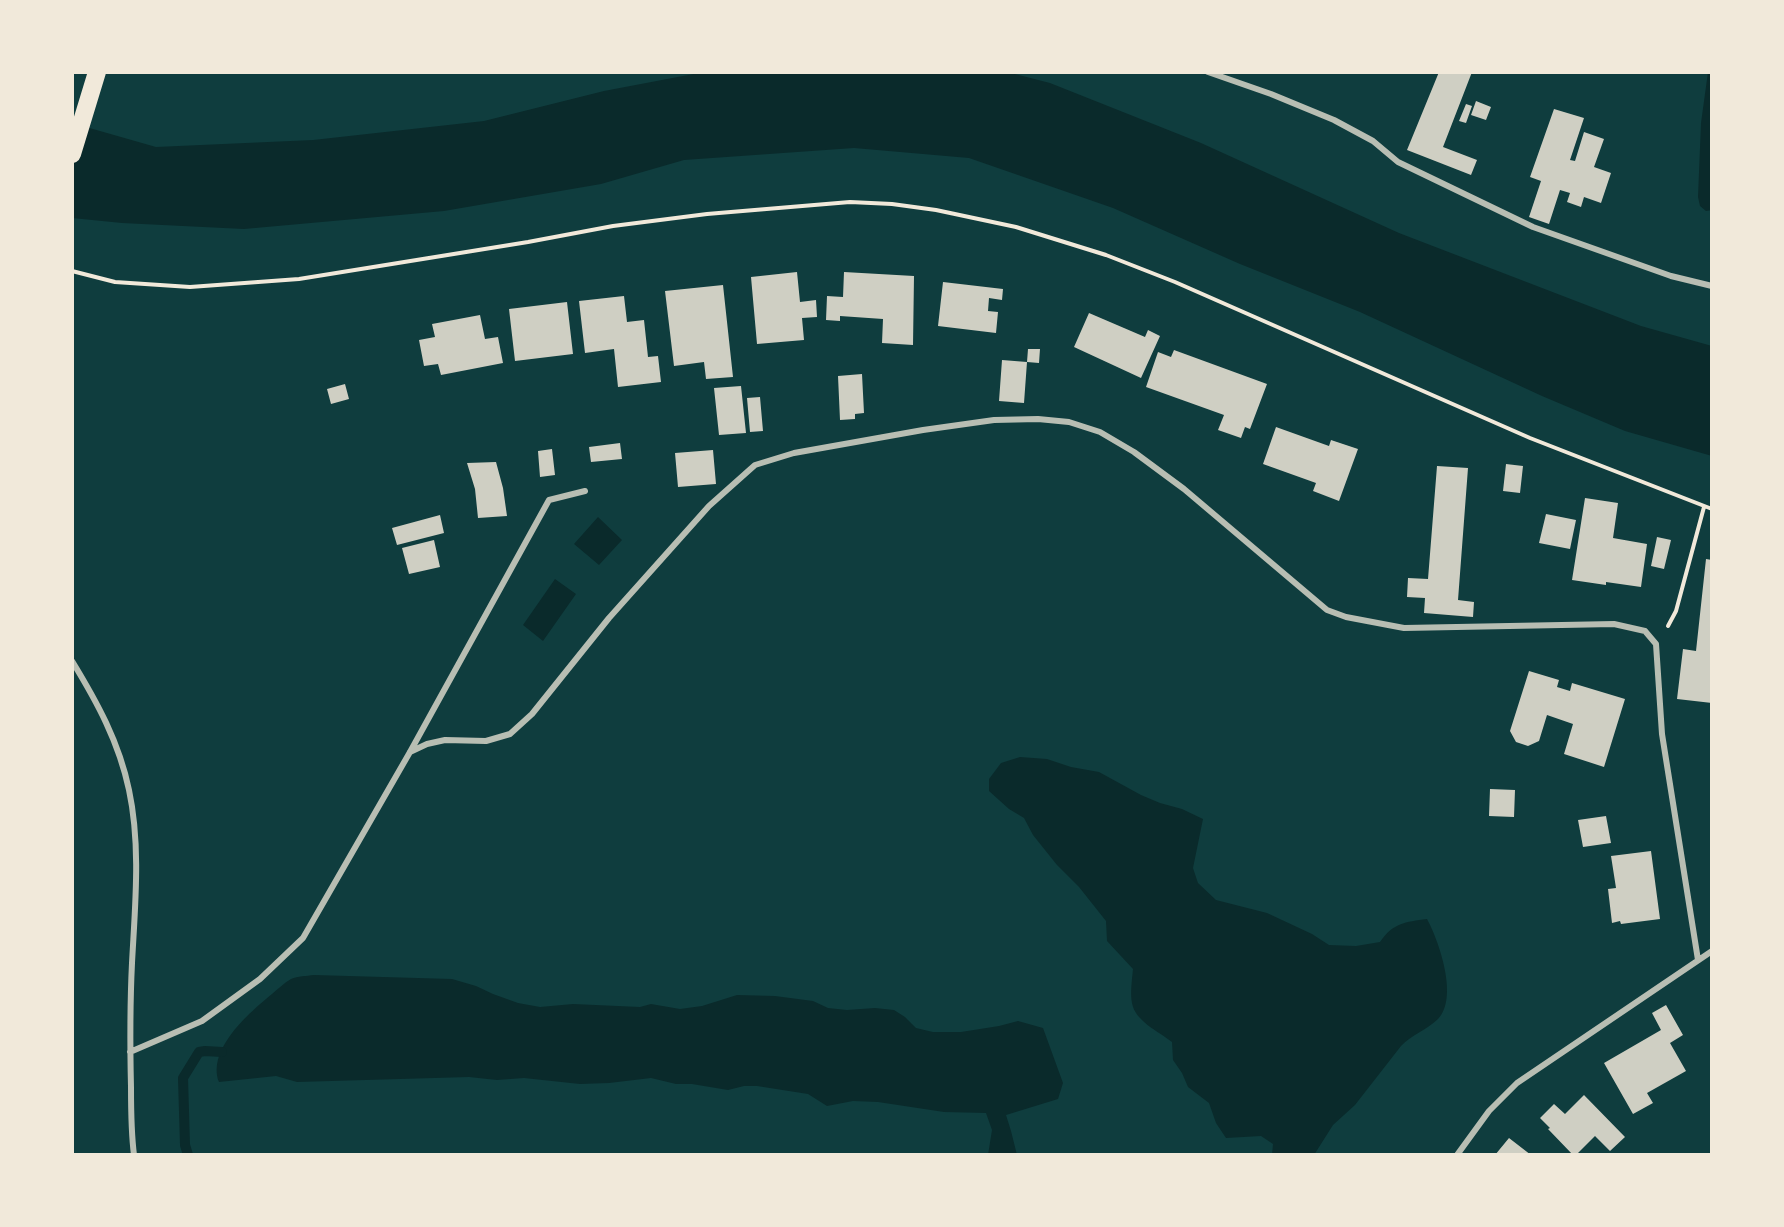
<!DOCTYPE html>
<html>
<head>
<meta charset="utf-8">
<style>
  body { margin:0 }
  #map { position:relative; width:1784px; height:1227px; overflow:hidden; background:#0f3d3e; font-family:"Playfair Display",serif }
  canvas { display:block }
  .frame { position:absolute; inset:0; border:74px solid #f1e9da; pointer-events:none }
</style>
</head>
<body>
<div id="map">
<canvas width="1784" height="1227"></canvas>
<div class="frame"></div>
</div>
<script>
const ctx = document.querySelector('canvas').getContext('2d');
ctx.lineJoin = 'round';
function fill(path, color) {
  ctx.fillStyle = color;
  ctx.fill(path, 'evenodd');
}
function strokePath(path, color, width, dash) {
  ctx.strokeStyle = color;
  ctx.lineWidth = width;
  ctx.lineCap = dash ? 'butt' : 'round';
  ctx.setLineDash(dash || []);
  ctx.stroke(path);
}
const water = new Path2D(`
  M 704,72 L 1007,72 L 1050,83 L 1201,143 L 1399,233 L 1641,326 L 1712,346 L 1712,456 L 1625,431 L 1542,396 L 1360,312 L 1240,264 L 1113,208 L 969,158 L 854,148 L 684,160 L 601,184 L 444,211 L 244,229 L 122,223 L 72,218 L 72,123 L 156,147 L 313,140 L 484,121 L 604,91 Z
  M 1708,72 L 1712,72 L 1712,210 L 1706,211 L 1700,206 L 1698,197 L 1701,123 Z
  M 598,517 L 622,540 L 599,565 L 574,544 Z
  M 555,579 L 576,594 L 543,641 L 523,625 Z
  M 1020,757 L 1047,759 L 1071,767 L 1099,772 L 1141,795 L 1160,803 L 1182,809 L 1203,819 L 1193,868 L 1198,883 L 1216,900 L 1267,913 L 1312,934 L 1329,945 L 1356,946 L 1380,942 C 1393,923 1405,922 1427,919 C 1439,941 1459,998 1438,1019 C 1427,1030 1411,1035 1401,1046 L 1355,1105 L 1333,1125 L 1314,1155 L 1272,1155 L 1273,1144 L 1261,1136 L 1226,1138 L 1216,1123 L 1209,1103 L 1188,1087 L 1182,1073 L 1173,1060 L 1172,1042 C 1158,1031 1135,1021 1132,1003 C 1130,993 1132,980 1133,969 L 1107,941 L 1106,921 L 1079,887 L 1057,865 L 1033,835 L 1024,818 L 1009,809 L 989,791 L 989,779 L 1001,763 Z
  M 314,975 L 452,979 L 476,986 L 493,994 L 518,1003 L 540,1007 L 573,1004 L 640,1007 L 651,1004 L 680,1009 L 702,1006 L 737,995 L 775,996 L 813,1001 L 828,1008 L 847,1010 L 875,1008 L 894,1010 L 905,1017 L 916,1028 L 933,1032 L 961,1032 L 999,1026 L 1018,1021 L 1043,1028 L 1063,1083 L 1058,1099 L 1006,1115 L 1011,1131 L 1017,1155 L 988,1155 L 992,1130 L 986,1113 L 944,1112 L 878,1102 L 853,1101 L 827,1106 L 808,1094 L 757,1086 L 744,1086 L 728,1090 L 692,1084 L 676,1084 L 651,1078 L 609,1083 L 580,1084 L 524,1078 L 497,1080 L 469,1077 L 297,1082 L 276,1076 L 219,1082 C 207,1049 249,1013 272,994 C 278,989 284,983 291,979 C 298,976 306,976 314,975 Z`);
const stream = new Path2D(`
  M 188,1155 L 185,1145 L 183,1078 L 199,1052 L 205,1051 L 222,1052`);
const building = new Path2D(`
  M 1439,72 L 1472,72 L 1443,147 L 1477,160 L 1471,175 L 1407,150 Z
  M 1476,101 L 1491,107 L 1486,120 L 1471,115 Z
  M 1466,104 L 1472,106 L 1466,123 L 1459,121 Z
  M 1554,109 L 1584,118 L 1570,160 L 1575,161 L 1584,132 L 1604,139 L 1594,167 L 1611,173 L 1601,203 L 1584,197 L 1581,207 L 1567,202 L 1570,193 L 1560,190 L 1549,224 L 1529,217 L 1541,181 L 1530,177 Z
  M 797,272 L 800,302 L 816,300 L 817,317 L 802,318 L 804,340 L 757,344 L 751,277 Z
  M 844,272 L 914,276 L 913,345 L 882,343 L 883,319 L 840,316 L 840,321 L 826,320 L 827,296 L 843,297 Z
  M 943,282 L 1003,289 L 1002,300 L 989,298 L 988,311 L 998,312 L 996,333 L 938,326 Z
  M 723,285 L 733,377 L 706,379 L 704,362 L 674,366 L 665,291 Z
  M 624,296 L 627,322 L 644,320 L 648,357 L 658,356 L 661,382 L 618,387 L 614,349 L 585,353 L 579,301 Z
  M 567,302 L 573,354 L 515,361 L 509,309 Z
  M 1089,313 L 1145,337 L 1148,330 L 1160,336 L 1141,378 L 1074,347 Z
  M 480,315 L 485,339 L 498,337 L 503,363 L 441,375 L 438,364 L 424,366 L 419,340 L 435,337 L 432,324 Z
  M 1028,349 L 1040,349 L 1039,363 L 1027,362 Z
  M 1174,350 L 1267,384 L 1250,429 L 1245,427 L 1241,438 L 1218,430 L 1224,415 L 1146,387 L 1158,352 L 1171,357 Z
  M 1002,360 L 1027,362 L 1024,403 L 999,401 Z
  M 862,374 L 864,413 L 855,414 L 855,419 L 840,420 L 838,376 Z
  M 345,384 L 349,399 L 331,404 L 327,389 Z
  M 741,386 L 746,433 L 719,435 L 714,388 Z
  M 760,397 L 763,431 L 750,432 L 747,398 Z
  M 1276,427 L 1329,446 L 1331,440 L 1358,449 L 1339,501 L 1313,491 L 1316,483 L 1263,464 Z
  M 620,443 L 622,459 L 591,462 L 589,447 Z
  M 552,449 L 555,475 L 540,477 L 538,451 Z
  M 713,450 L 716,484 L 678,487 L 675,453 Z
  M 496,462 L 503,488 L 507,516 L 478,518 L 475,489 L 467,463 Z
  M 1506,464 L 1523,466 L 1520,493 L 1503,491 Z
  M 1437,466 L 1468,468 L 1458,600 L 1474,602 L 1473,617 L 1424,613 L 1425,598 L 1407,597 L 1408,578 L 1428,579 Z
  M 1585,498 L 1618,503 L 1613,538 L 1647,544 L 1641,587 L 1606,582 L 1606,585 L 1572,580 Z
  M 1546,514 L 1576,520 L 1570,549 L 1539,543 Z
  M 440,515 L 444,533 L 397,545 L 392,528 Z
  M 1657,537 L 1671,540 L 1664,569 L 1651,566 Z
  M 434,540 L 440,567 L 409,574 L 402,548 Z
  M 1706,559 L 1712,560 L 1712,703 L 1677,699 L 1683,649 L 1696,651 Z
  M 1529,671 L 1559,680 L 1557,687 L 1570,691 L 1572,683 L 1625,699 L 1604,767 L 1564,754 L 1573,724 L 1547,715 L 1539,741 L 1528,746 L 1516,742 L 1510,731 Z
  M 1490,789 L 1515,790 L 1514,817 L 1489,816 Z
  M 1606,816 L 1611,843 L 1583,847 L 1578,820 Z
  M 1651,851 L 1660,919 L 1621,924 L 1620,921 L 1612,923 L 1608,889 L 1616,888 L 1611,856 Z
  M 1666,1005 L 1683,1035 L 1670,1043 L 1686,1071 L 1647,1093 L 1653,1103 L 1633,1114 L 1604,1063 L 1661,1030 L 1652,1013 Z
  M 1584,1095 L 1625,1137 L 1610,1151 L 1595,1136 L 1576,1155 L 1573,1155 L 1548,1129 L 1550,1128 L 1540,1118 L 1554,1104 L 1565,1114 Z
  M 1509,1138 L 1531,1155 L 1495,1155 Z`);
const path = new Path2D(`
  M 72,271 L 115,282 L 190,287 L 299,279 L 528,242 L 613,226 L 707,214 L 850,202 L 892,204 L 936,210 L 1016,227 L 1106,255 L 1175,282 L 1530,438 L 1712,509
  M 1668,626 L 1676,611 L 1704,507`);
const minor = new Path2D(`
  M 1208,72 L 1271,94 L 1334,120 L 1373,141 L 1398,162 L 1533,227 L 1671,276 L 1712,286
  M 72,661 C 97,702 119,742 129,790 C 141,846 135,906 132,963 C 130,1004 130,1045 131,1087 C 131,1109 131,1132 134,1155
  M 410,752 L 427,744 L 445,740 L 486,741 L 510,734 L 532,714 L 609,618 L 709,506 L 755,465 L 794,453 L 923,430 L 994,420 L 1038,419 L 1069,422 L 1100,432 L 1134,452 L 1184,489 L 1327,610 L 1346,617 L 1404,628 L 1614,624 L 1645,631 L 1656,644 L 1662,734 L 1698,960
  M 130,1052 L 202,1021 L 260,979 L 303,938 L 410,752 L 549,500 L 585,491
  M 1457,1155 L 1489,1111 L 1517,1083 L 1712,951`);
const motorway = new Path2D(`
  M 72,154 L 97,72`);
fill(water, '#0a2a2b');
strokePath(stream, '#0a2a2b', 10);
fill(building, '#cfcfc3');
strokePath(path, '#f1e9da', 4);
strokePath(minor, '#b8beb3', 6);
strokePath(motorway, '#f1e9da', 18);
</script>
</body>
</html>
